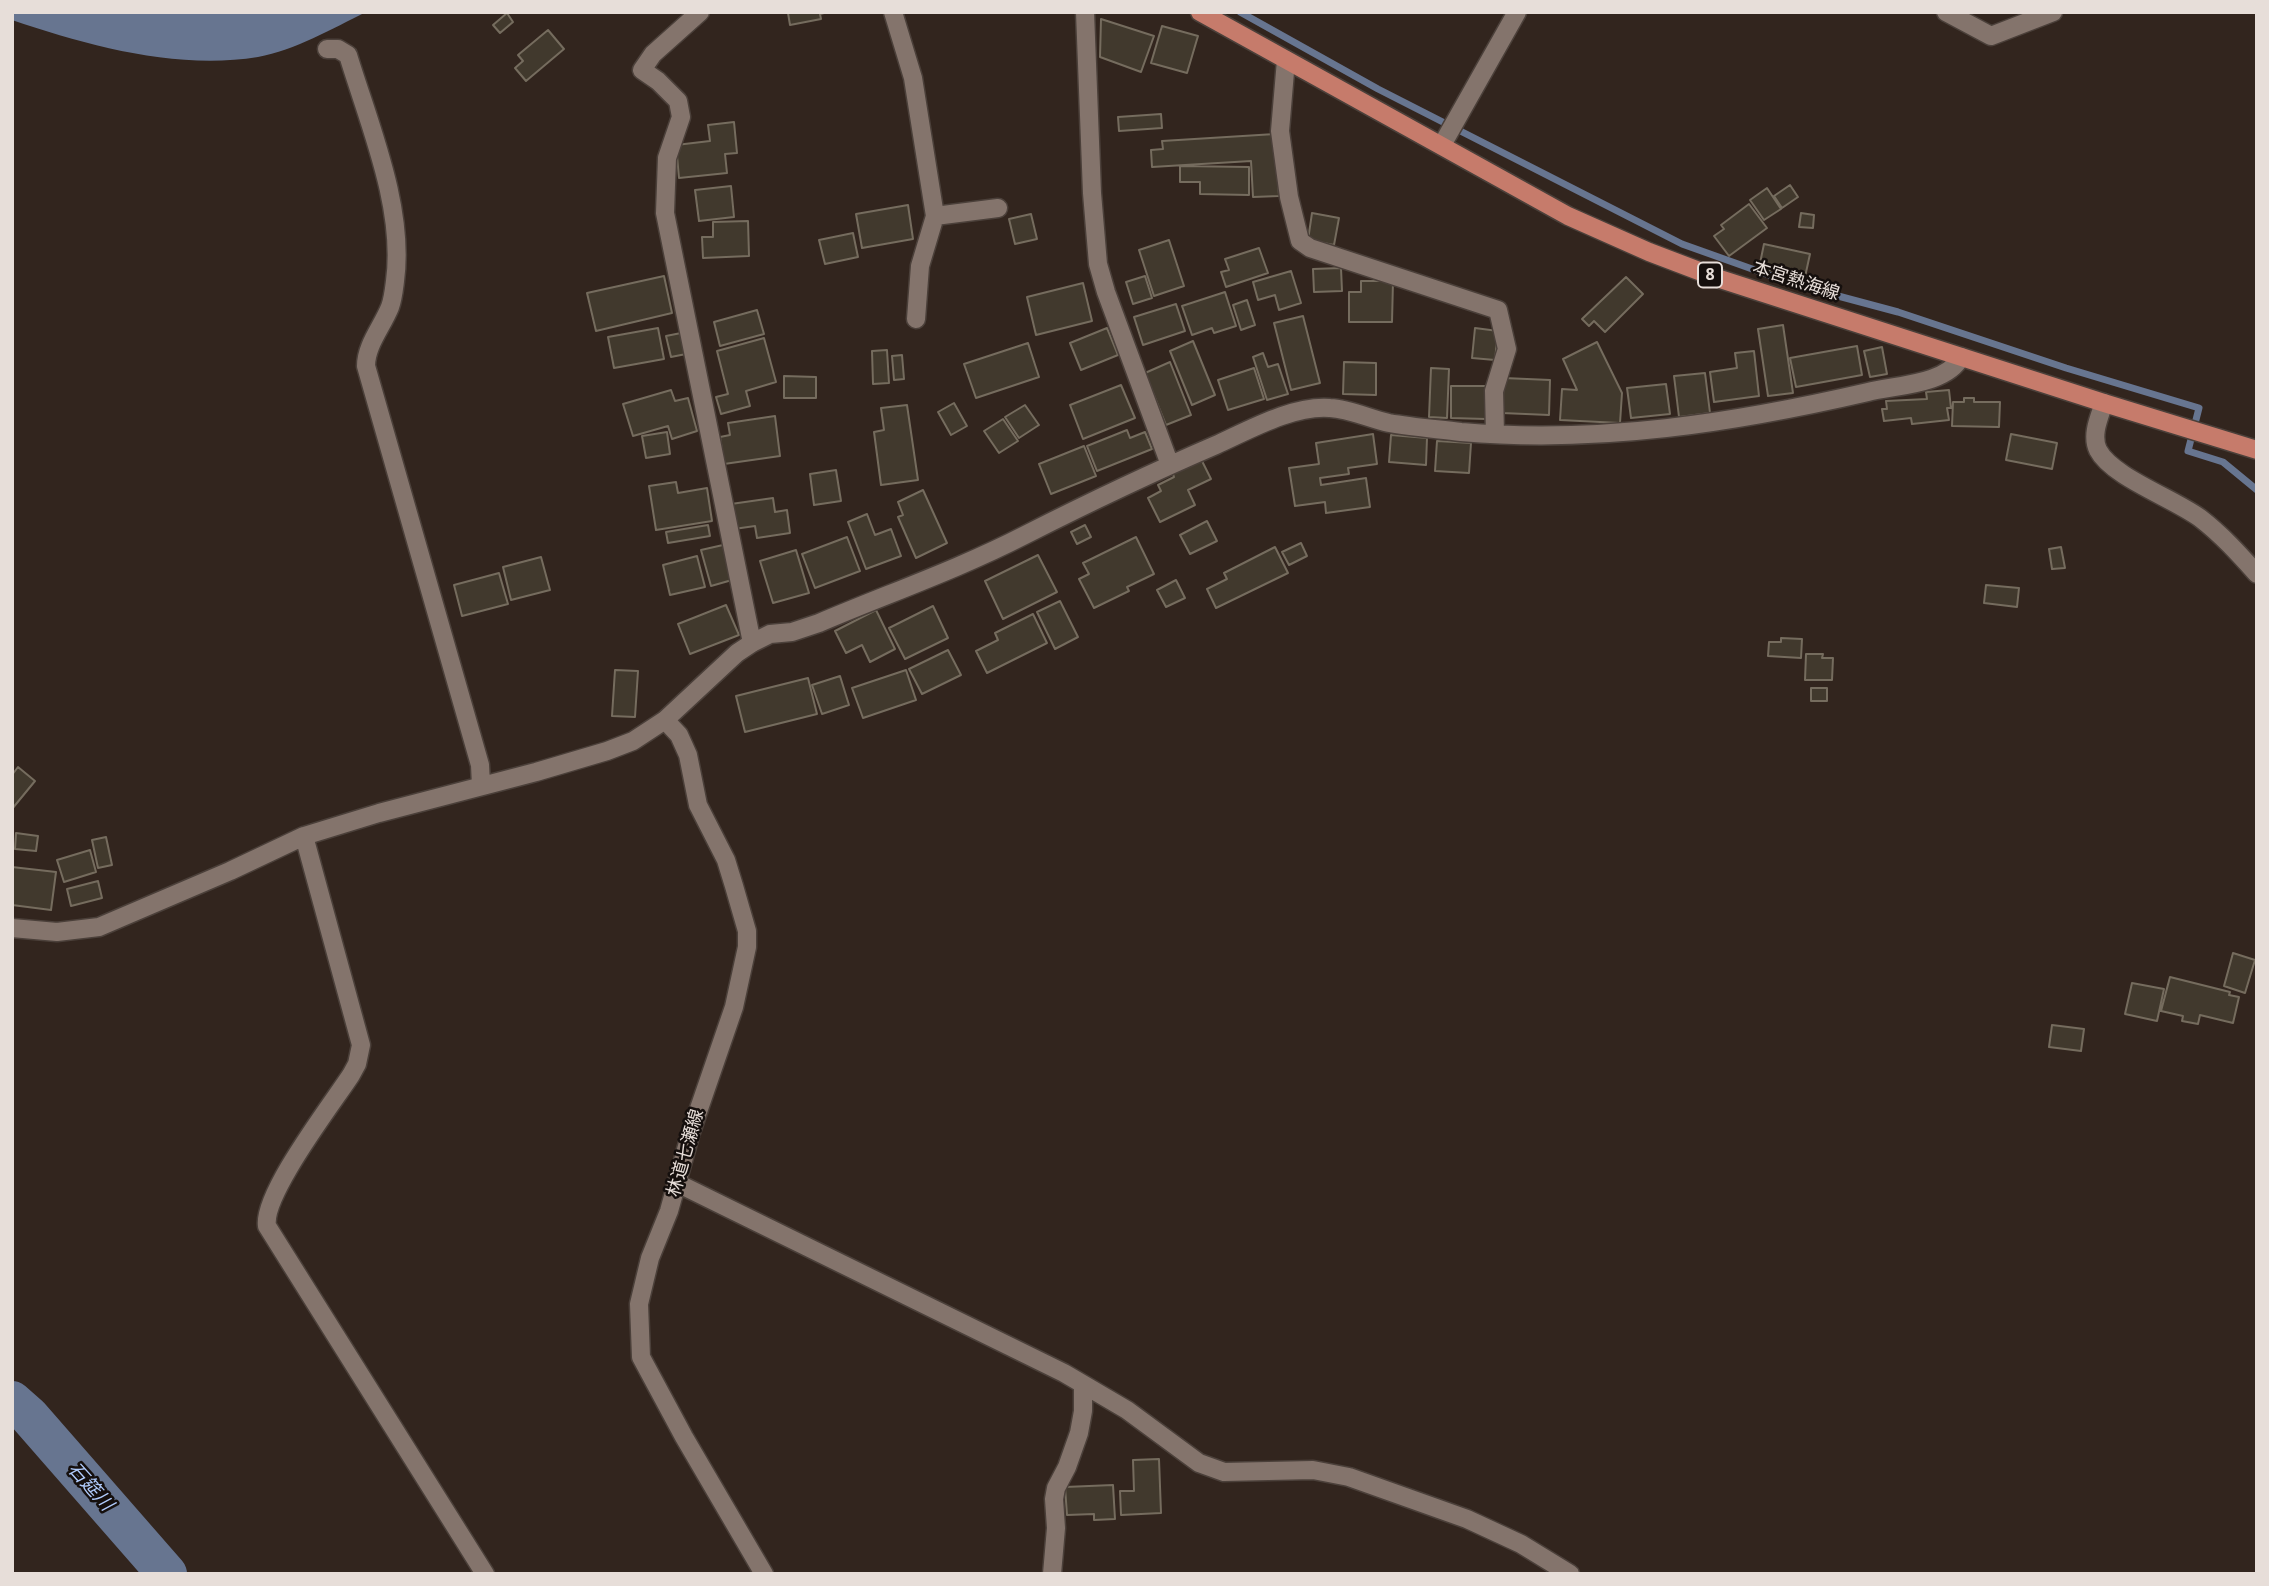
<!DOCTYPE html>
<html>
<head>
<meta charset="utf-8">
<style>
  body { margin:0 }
  #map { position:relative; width:2269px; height:1586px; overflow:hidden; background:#32251e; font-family:"Open Sans",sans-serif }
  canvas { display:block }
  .frame { position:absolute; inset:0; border:14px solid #e7ded9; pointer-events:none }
</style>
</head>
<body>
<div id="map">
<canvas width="2269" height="1586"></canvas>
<div class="frame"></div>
</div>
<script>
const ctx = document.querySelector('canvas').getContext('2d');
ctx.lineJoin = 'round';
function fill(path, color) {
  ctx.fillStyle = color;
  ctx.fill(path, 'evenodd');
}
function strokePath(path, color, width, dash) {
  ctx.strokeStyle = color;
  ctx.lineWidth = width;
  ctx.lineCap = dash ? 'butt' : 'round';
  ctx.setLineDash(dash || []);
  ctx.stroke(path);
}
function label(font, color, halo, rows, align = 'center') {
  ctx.font = font + ' "Open Sans","Noto Sans JP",sans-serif';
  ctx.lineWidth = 5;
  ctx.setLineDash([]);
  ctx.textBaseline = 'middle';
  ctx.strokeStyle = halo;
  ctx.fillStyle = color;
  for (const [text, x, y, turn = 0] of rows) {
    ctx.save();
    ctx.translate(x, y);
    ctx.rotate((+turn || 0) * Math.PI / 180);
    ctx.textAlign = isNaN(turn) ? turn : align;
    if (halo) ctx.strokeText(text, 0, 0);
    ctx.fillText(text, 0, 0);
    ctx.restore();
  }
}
const water = new Path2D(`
  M 12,12 L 366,12 C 332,29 295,50 258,57 C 176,70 89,46 12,20 Z`);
const stream = new Path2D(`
  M 1240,12 L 1378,89 L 1682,244 L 1797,285 L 1898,312 L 2066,368 L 2199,408 L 2188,451 L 2223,462 L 2257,490`);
const river = new Path2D(`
  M 12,1401 L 29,1416 L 167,1574`);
const building = new Path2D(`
  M 828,12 L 820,14 L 821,19 L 790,25 L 788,13 Z
  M 507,13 L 513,22 L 500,33 L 493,25 Z
  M 1101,19 L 1154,36 L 1141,72 L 1100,57 Z
  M 1162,26 L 1198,36 L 1187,73 L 1151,63 Z
  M 548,30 L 564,49 L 526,81 L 515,68 L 523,61 L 518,55 Z
  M 1161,114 L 1162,128 L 1119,131 L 1118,117 Z
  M 734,122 L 737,153 L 725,154 L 727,173 L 679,178 L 676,145 L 710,141 L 708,125 Z
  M 1275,134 L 1279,196 L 1253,197 L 1251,161 L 1152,167 L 1151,150 L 1163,149 L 1162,141 Z
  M 1180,166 L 1249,167 L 1249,195 L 1200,194 L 1200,182 L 1180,182 Z
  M 1790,185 L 1798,197 L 1782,208 L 1774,196 Z
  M 731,186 L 734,217 L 699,221 L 695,190 Z
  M 1767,188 L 1781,209 L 1764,220 L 1750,200 Z
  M 1749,204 L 1767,228 L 1729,256 L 1714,236 L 1724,229 L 1721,225 Z
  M 908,205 L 913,239 L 862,248 L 856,214 Z
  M 1312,213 L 1339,218 L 1334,245 L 1308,240 Z
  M 1801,213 L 1814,215 L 1813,228 L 1799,227 Z
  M 1031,214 L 1037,239 L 1015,244 L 1009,219 Z
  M 748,221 L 749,256 L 703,258 L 702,237 L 713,237 L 713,222 Z
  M 853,233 L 858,257 L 825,264 L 819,240 Z
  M 1169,240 L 1184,286 L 1154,296 L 1139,250 Z
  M 1764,244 L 1810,254 L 1805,277 L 1759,268 Z
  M 1259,248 L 1268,273 L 1226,287 L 1221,272 L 1229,270 L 1225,259 Z
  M 1341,268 L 1342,291 L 1314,292 L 1313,269 Z
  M 1291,271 L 1301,303 L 1279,310 L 1275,295 L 1258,300 L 1253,282 Z
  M 664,276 L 672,313 L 596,331 L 587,293 Z
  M 1145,276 L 1152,298 L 1133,304 L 1126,282 Z
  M 1626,277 L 1643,294 L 1605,332 L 1594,321 L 1589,326 L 1582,319 Z
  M 1361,281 L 1393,281 L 1392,322 L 1349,322 L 1349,292 L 1361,292 Z
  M 1083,283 L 1092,321 L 1036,335 L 1027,297 Z
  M 1225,292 L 1236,326 L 1214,333 L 1212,328 L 1192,335 L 1182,306 Z
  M 1247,300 L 1255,325 L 1241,330 L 1233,305 Z
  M 1176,304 L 1185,331 L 1143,345 L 1134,317 Z
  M 757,310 L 764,334 L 720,346 L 714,322 Z
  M 1303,316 L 1320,383 L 1291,390 L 1274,323 Z
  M 1783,325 L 1793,393 L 1768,396 L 1758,329 Z
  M 658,328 L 664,359 L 614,368 L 608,337 Z
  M 1107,328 L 1118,355 L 1081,370 L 1070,343 Z
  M 1475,328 L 1498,331 L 1495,360 L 1472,358 Z
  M 681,333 L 686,354 L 671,357 L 666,336 Z
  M 764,338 L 776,382 L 746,391 L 750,406 L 721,414 L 716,397 L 728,394 L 717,351 Z
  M 1193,341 L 1215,395 L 1192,405 L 1170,351 Z
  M 1597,342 L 1622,393 L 1620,423 L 1560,420 L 1562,389 L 1577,390 L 1563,359 Z
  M 1028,343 L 1039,377 L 976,398 L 964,364 Z
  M 1857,346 L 1862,375 L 1796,387 L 1790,358 Z
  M 1882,347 L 1887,374 L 1870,377 L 1864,351 Z
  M 887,350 L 889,383 L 873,384 L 872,351 Z
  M 1754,351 L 1759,396 L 1714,402 L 1710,372 L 1737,368 L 1735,353 Z
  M 1263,353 L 1268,367 L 1278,364 L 1288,394 L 1267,400 L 1253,357 Z
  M 902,355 L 904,379 L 894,380 L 892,356 Z
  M 1170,362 L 1191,415 L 1166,425 L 1145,373 Z
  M 1344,362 L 1376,363 L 1376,395 L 1343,394 Z
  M 1254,368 L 1264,399 L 1228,410 L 1218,380 Z
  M 1431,368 L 1449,369 L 1447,418 L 1429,417 Z
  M 1705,373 L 1710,413 L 1679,417 L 1674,376 Z
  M 784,376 L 816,377 L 816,398 L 784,398 Z
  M 1504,378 L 1550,380 L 1549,415 L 1502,413 Z
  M 1666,384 L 1670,414 L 1631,418 L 1627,388 Z
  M 1121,385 L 1135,418 L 1083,439 L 1070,405 Z
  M 1451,386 L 1487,386 L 1486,419 L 1451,418 Z
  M 671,390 L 675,401 L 688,398 L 697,431 L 672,439 L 668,426 L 633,436 L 623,404 Z
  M 1949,390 L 1951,408 L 1947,408 L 1949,420 L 1912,424 L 1911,418 L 1884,421 L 1882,409 L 1887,409 L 1886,401 L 1927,399 L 1926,392 Z
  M 1964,398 L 1974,398 L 1974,402 L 2000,402 L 1999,427 L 1952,426 L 1953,402 L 1964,402 Z
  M 954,403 L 967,426 L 951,435 L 938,412 Z
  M 907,405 L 918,480 L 881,485 L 874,432 L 884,430 L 881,408 Z
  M 1025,405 L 1039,425 L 1019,438 L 1005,417 Z
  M 775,416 L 780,456 L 724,464 L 720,437 L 730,435 L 728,423 Z
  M 1003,419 L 1018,441 L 999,453 L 984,431 Z
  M 1127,430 L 1130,438 L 1145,432 L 1152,449 L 1097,471 L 1087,446 Z
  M 667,432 L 670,454 L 646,458 L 642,436 Z
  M 1373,434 L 1377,464 L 1348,468 L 1349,474 L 1320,478 L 1321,485 L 1366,478 L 1370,507 L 1326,513 L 1325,502 L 1295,506 L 1289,468 L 1319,464 L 1316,443 Z
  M 2011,434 L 2057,443 L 2052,469 L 2006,460 Z
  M 1391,435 L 1427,438 L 1426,465 L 1389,462 Z
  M 1437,441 L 1471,443 L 1469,473 L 1435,471 Z
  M 1084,446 L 1096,476 L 1051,494 L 1039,464 Z
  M 1200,457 L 1211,479 L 1188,490 L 1195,505 L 1160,522 L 1148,498 L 1161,491 L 1158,485 L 1174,477 L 1172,471 Z
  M 836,470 L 841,501 L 814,505 L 810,474 Z
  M 676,482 L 678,493 L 707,488 L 712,521 L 656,530 L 649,486 Z
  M 923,490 L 947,543 L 916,558 L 898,517 L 903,515 L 898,502 Z
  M 773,498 L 775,512 L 787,510 L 790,533 L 757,538 L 755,526 L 734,529 L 731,504 Z
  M 867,514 L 875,535 L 891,529 L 901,556 L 866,569 L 848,522 Z
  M 1207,521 L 1217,541 L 1190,554 L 1180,535 Z
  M 708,525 L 710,536 L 668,543 L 666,532 Z
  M 1085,525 L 1091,537 L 1077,544 L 1071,532 Z
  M 847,537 L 860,571 L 815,588 L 802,554 Z
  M 1136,537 L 1154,574 L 1127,587 L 1129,591 L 1094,608 L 1079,579 L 1089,574 L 1083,563 Z
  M 1301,543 L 1307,556 L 1289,565 L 1282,552 Z
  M 723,545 L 732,580 L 711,586 L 701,550 Z
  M 1275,547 L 1288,573 L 1216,608 L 1207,589 L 1227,579 L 1224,573 Z
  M 2061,547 L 2065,568 L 2052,569 L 2049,549 Z
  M 796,550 L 809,593 L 773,603 L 760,561 Z
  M 1038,555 L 1057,592 L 1003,619 L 985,581 Z
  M 697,556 L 705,587 L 670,595 L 663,565 Z
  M 541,557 L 550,590 L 511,600 L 503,567 Z
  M 499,573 L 508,604 L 462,616 L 454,585 Z
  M 1176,580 L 1185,598 L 1166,607 L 1157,590 Z
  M 1986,585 L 2019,588 L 2017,607 L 1984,603 Z
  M 1060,601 L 1078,637 L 1055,649 L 1037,612 Z
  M 726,605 L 739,635 L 690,654 L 678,624 Z
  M 933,606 L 948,638 L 905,659 L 889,628 Z
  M 876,610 L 895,649 L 870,662 L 862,645 L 846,653 L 835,631 Z
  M 1033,614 L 1047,643 L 987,673 L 976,651 L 998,640 L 995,633 Z
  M 1781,638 L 1802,639 L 1801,658 L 1768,656 L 1769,642 L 1781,642 Z
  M 948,650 L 961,675 L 922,694 L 909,669 Z
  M 1806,654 L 1823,654 L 1822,658 L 1833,658 L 1832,680 L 1805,680 Z
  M 615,670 L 638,671 L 635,717 L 612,716 Z
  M 906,670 L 916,700 L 863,718 L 852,688 Z
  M 840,676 L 849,705 L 822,714 L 812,685 Z
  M 808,678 L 817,714 L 745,732 L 736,696 Z
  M 1811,688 L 1827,688 L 1827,701 L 1811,701 Z
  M 18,767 L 35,781 L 12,809 L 12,775 Z
  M 16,833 L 38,836 L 36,851 L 15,849 Z
  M 106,837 L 112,865 L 98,868 L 92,840 Z
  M 90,850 L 96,872 L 64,882 L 57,860 Z
  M 12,867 L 56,872 L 51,910 L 12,905 Z
  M 98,881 L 102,898 L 71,906 L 67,889 Z
  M 2233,953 L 2255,960 L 2245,993 L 2224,986 Z
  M 2170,977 L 2230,992 L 2229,995 L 2239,997 L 2233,1023 L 2200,1015 L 2198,1024 L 2182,1021 L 2183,1016 L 2161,1011 Z
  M 2132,983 L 2164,989 L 2157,1021 L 2125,1014 Z
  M 2052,1025 L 2084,1029 L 2081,1051 L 2049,1047 Z
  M 1159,1459 L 1161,1513 L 1121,1515 L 1120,1491 L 1134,1491 L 1133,1460 Z
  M 1113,1485 L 1115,1519 L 1094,1520 L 1094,1514 L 1067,1515 L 1065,1487 Z`);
const minor = new Path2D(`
  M 700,12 L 653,54 L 642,70 L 658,81 L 678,101 L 681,117 L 667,158 L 665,213 L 752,643
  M 893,12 L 913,78 L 935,216 L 920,266 L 916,319
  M 1085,12 L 1092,193 L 1098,264 L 1106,292 L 1170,465
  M 1946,12 L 1991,36 L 2053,12
  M 327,49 L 338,49 L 348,55 C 369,124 405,208 395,281 C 394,289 393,299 390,307 C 382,327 366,345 366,366 L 480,765 L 481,785
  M 1286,60 L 1280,131 L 1289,197 L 1300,241 L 1310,248 L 1498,310 L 1507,349 L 1494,391 L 1495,434
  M 1442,145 L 1517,12
  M 935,216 L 998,208
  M 2104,403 C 2099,418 2091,435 2098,450 C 2112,477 2173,498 2200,518 C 2222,535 2239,554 2257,574
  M 665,720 L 679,735 L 688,755 L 698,805 L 726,860 L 734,886 L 747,931 L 747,947 L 734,1007 L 691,1132 L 669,1211 L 650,1258 L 639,1304 L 641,1357 L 684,1437 L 764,1574
  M 304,836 L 361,1045 L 357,1064 L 351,1075 C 332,1104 262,1195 267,1226 L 485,1574
  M 12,928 L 57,932 L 99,927 L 230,871 L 304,836 L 379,813 L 536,772 L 607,751 L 633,741 L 665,720 L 737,653 L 752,643 L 770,634 L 792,632 L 819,623 C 887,594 959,569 1025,535 C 1088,503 1151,473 1216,445 C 1249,430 1293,405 1330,408 C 1350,409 1370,419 1389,423 C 1412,427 1437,429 1461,432 C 1599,444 1734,423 1868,392 C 1896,385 1946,385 1961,357
  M 677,1183 L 1064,1373 L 1127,1410 L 1199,1463 L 1224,1472 L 1313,1470 L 1349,1477 L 1467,1519 L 1521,1544 L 1570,1574
  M 1052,1574 L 1056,1528 L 1054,1499 L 1056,1488 L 1067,1467 L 1079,1433 L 1083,1411 L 1083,1386`);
const major = new Path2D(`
  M 1200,12 L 1568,216 L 1649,252 L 1720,279 L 2104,403 L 2257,450`);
const shields = [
  [1710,275,24]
];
const shieldNames = [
  ["8",1710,275]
];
const streetNames = [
  ["本宮熱海線",1796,281,18],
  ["林道七瀬線",686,1153,-74]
];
const waterNames = [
  ["石筵川",90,1487,48]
];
fill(water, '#677590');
strokePath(stream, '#677590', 7);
strokePath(river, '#677590', 40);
fill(building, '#41392d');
strokePath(building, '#756c5e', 2);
strokePath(minor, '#4b403a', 21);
strokePath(major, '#4b403a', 21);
strokePath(minor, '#84746c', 18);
strokePath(major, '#c67b6b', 18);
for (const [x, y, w] of shields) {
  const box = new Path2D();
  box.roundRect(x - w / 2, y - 12.5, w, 25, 5);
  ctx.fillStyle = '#150f0d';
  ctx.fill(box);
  strokePath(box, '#e7ded9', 2);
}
label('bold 16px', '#e7ded9', null, shieldNames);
label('18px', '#e7ded9', '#150f0d', streetNames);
label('italic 19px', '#b0cbfb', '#150f0d', waterNames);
</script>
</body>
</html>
